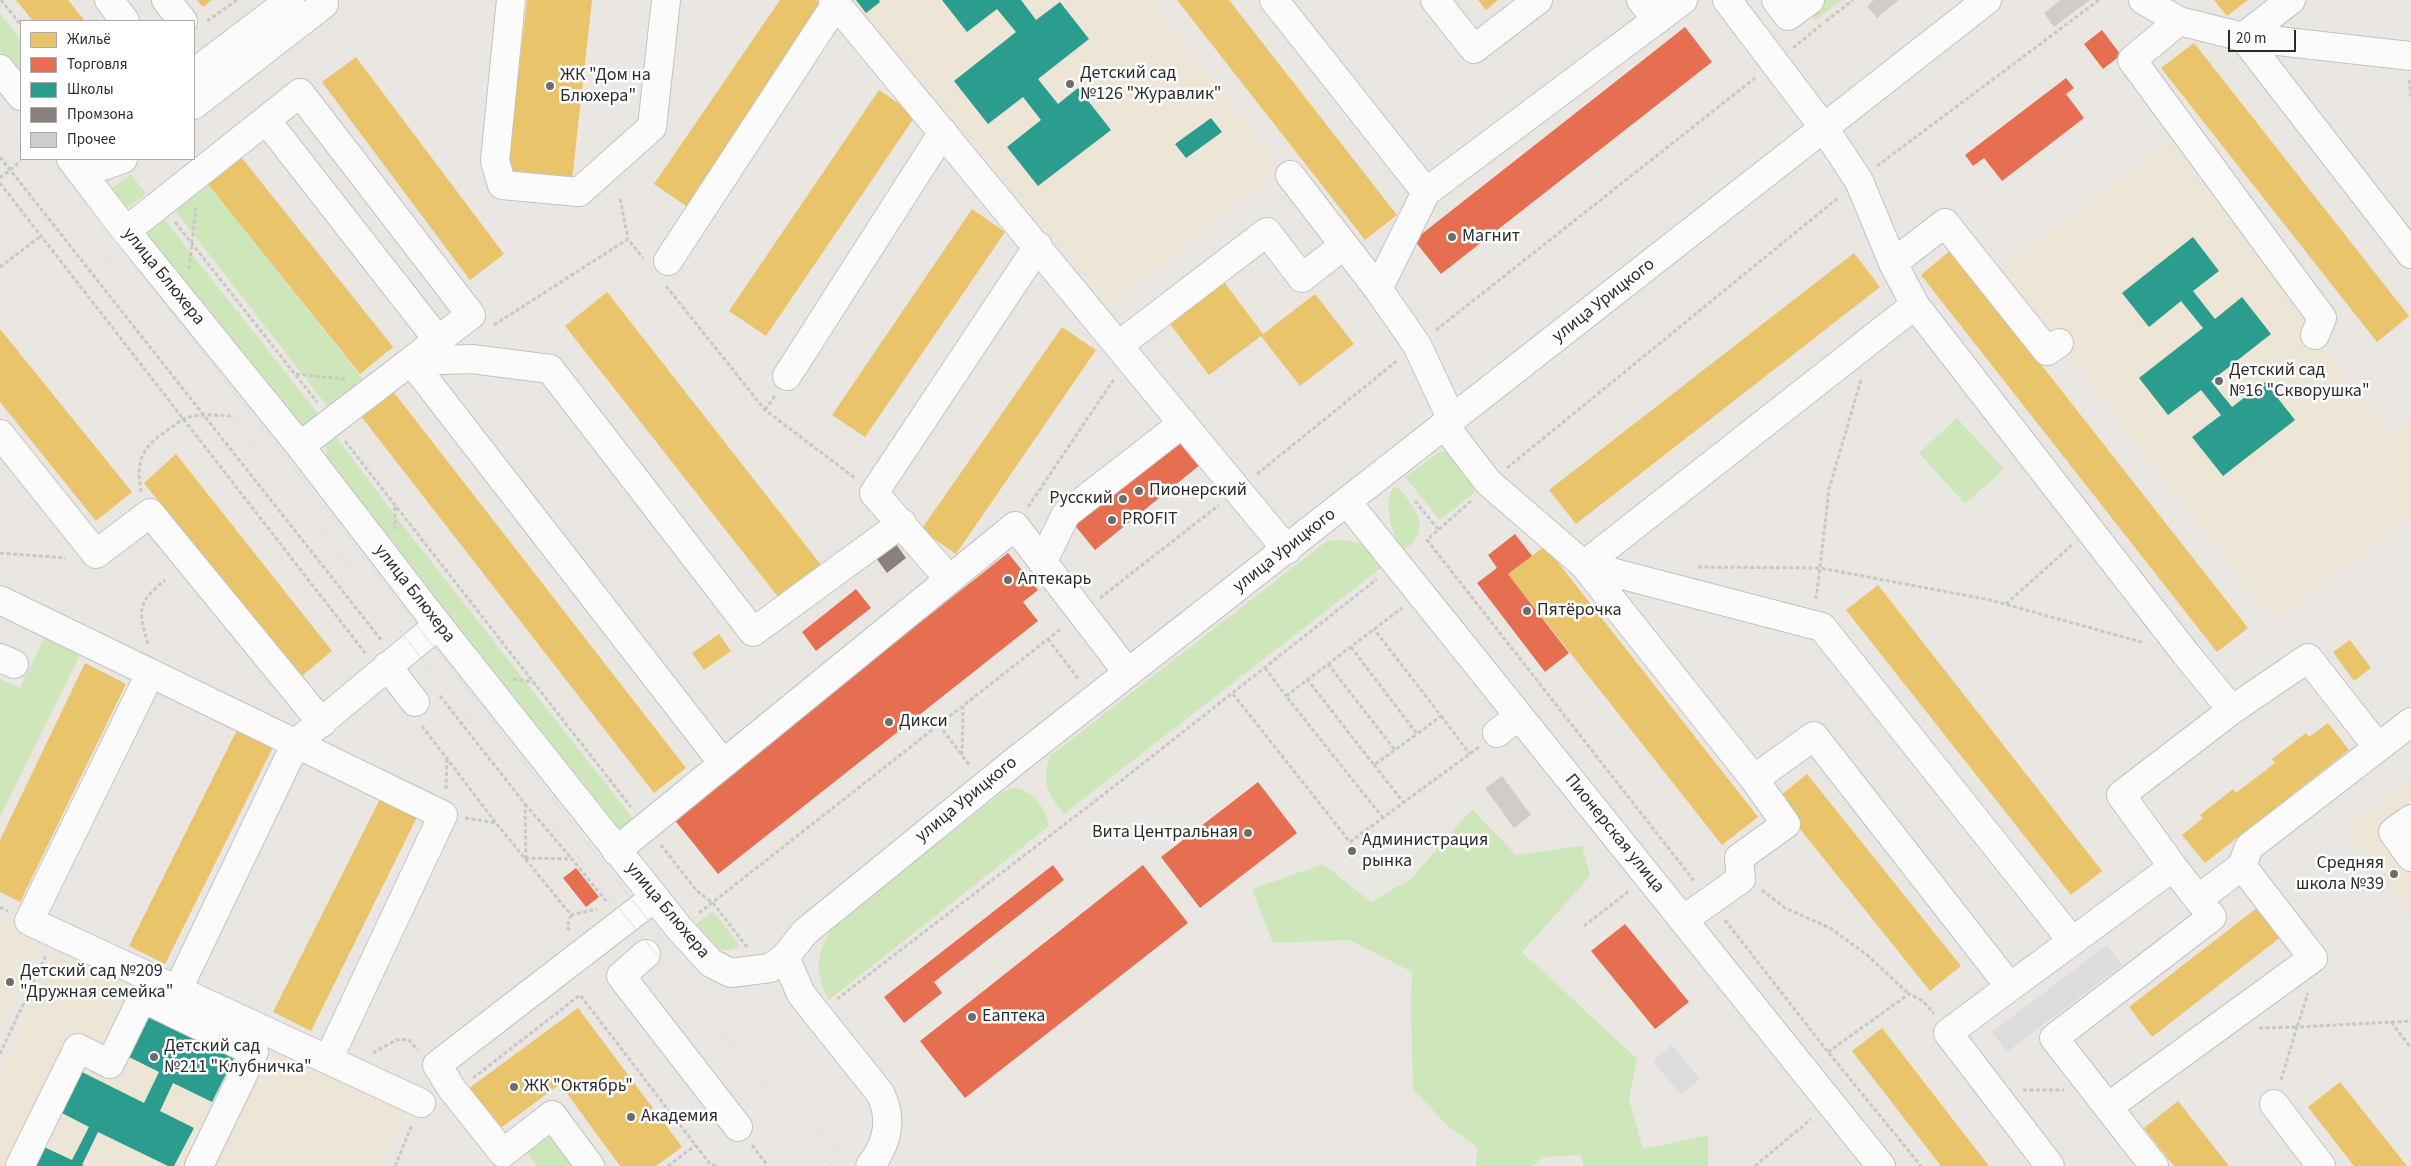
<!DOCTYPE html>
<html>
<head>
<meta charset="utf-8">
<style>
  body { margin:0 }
  #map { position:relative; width:2411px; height:1166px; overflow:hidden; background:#eae6e2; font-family:"Source Sans 3",sans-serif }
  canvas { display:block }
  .legend { position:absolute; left:20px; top:20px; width:175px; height:140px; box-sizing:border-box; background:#fff; border:1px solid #ababab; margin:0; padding:6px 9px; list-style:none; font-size:15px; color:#2c2c2c }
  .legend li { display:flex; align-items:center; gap:10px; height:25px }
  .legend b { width:25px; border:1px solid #ababab }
  .scale { position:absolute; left:2228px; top:30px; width:68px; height:22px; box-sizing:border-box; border:2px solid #2c2c2c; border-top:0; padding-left:6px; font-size:15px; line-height:18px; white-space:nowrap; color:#2c2c2c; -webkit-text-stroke:4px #fff; paint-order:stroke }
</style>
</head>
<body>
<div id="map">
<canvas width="2411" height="1166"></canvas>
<ul class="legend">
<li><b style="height:14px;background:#e9c46a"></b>Жильё</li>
<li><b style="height:14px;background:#e76f51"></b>Торговля</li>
<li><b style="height:14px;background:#2a9d8f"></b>Школы</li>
<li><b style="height:14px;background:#8a817c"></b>Промзона</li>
<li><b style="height:14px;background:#cfccc9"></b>Прочее</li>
</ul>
<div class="scale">20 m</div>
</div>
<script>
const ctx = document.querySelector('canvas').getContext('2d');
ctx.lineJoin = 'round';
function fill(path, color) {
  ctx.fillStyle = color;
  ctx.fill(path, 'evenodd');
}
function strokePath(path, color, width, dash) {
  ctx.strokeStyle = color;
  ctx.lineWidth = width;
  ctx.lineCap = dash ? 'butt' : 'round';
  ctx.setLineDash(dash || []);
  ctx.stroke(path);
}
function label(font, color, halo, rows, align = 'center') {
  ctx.font = font + ' "Source Sans 3",sans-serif';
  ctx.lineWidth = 5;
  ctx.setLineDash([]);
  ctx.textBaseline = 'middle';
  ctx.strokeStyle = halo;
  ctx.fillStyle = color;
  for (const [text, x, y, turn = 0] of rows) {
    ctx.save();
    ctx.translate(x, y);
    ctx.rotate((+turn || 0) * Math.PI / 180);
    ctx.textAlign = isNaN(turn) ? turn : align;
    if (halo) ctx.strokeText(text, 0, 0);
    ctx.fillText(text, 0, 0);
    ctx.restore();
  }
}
const industrial = new Path2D(`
  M 2107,945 L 2122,965 L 2007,1052 L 1992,1032 Z
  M 1672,1045 L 1700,1079 L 1681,1095 L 1653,1061 Z`);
const education = new Path2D(`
  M 853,0 L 1150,0 L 1281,168 L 1111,306 Z
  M 2169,141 L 2391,434 L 2411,419 L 2411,518 L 2274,621 L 2002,269 Z
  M 2411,778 L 2411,918 L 2345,829 Z
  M 0,919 L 42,939 L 0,1026 Z
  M 59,946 L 407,1106 L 380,1166 L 0,1166 L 0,1074 Z`);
const green = new Path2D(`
  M 1818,0 L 1842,0 L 1815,20 L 1806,9 Z
  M 0,13 L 21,41 L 21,78 L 0,51 Z
  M 131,174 L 146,194 L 123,211 L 108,191 Z
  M 203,178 L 366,383 L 331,411 L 170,204 Z
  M 157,210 L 327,425 L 305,442 L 136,227 Z
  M 1957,418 L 2004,469 L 1965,504 L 1919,453 Z
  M 333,433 L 407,531 L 642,830 L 626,843 L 326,463 C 326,451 326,442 333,433 Z
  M 1448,451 L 1474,480 L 1474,493 L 1440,520 L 1405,477 L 1438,453 Z
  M 1398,487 C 1415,508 1434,529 1404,550 C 1391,534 1383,506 1393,488 Z
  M 1346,540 L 1366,545 L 1386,564 L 1064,814 C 1047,793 1041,782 1050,756 L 1327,541 Z
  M 48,630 L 84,647 L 0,817 L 0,679 L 20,688 Z
  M 1014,788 C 1033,789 1046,809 1049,826 L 829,1000 C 813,970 816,949 837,923 L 1004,791 Z
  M 1472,809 L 1516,855 L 1582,846 L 1590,876 L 1522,952 L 1637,1059 L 1629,1100 L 1643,1149 L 1708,1135 L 1708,1166 L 1583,1166 L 1581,1155 L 1543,1157 L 1533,1166 L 1476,1166 L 1477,1147 L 1447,1125 L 1413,1089 L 1411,1006 L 1412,972 L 1349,940 L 1273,943 L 1252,889 L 1323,864 L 1371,902 L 1411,879 Z
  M 713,911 L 740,946 C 716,957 709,943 691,928 Z
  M 553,1123 L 585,1166 L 537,1166 L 522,1146 Z`);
const homes = new Path2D(`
  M 16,0 L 68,0 L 85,21 L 33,21 Z
  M 197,0 L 212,0 L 203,7 Z
  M 527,0 L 592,0 L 572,180 L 507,172 Z
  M 780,0 L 816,0 L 827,8 L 689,208 L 654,184 Z
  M 1177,0 L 1229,0 L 1397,215 L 1365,240 Z
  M 1478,0 L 1498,0 L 1486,10 Z
  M 2214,0 L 2248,0 L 2227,16 Z
  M 2194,43 L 2409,316 L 2377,342 L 2161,68 Z
  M 356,57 L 504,254 L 470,280 L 322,82 Z
  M 879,90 L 916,115 L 766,336 L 729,311 Z
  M 237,152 L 393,347 L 360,374 L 203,178 Z
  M 972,209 L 1005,232 L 865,437 L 832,415 Z
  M 1951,250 L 2248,628 L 2217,652 L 1921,275 Z
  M 1854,253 L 1880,287 L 1576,524 L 1549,490 Z
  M 1224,282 L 1263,334 L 1315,294 L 1354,344 L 1300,386 L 1261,336 L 1209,375 L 1170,324 Z
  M 607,292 L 821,565 L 779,598 L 565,326 Z
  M 1062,327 L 1096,350 L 956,554 L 921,530 Z
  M 0,329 L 132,492 L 96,521 L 0,402 Z
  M 385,381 L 686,768 L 654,793 L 353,406 Z
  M 176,454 L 332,651 L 298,679 L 144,483 Z
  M 1545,546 L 1758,817 L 1722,845 L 1508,574 Z
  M 1878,585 L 2102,871 L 2071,895 L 1846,610 Z
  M 719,634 L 731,651 L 704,670 L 692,653 Z
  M 2350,640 L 2371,668 L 2354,681 L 2333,652 Z
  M 85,663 L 126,684 L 20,902 L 0,892 L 0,840 Z
  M 2328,723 L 2349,750 L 2205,863 L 2182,835 L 2203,818 L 2200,815 L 2233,789 L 2236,793 L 2275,763 L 2272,759 L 2306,733 L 2309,737 Z
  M 239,726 L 275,743 L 165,964 L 129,946 Z
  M 1807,774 L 1961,966 L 1930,991 L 1776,799 Z
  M 381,797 L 418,815 L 311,1031 L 273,1012 Z
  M 2258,907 L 2281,937 L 2152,1037 L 2129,1007 Z
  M 578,1008 L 682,1147 L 656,1166 L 620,1166 L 560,1084 L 498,1130 L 468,1089 Z
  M 1882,1028 L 1989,1166 L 1941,1166 L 1852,1051 Z
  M 2340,1082 L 2407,1166 L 2354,1166 L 2308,1107 Z
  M 2178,1101 L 2229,1166 L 2174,1166 L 2144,1128 Z`);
const shops = new Path2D(`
  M 1685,27 L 1712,62 L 1441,274 L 1414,240 Z
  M 2102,30 L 2121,55 L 2103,69 L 2084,44 Z
  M 2066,78 L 2074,88 L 2066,94 L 2084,118 L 2002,181 L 1984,158 L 1973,166 L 1965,155 Z
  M 1184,432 L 1206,460 L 1095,550 L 1072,522 Z
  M 1515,534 L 1532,556 L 1508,574 L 1569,653 L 1545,672 L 1477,583 L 1497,568 L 1488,555 Z
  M 1008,553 L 1038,590 L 1023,602 L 1038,621 L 718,874 L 673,818 Z
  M 856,589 L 871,608 L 816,651 L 802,632 Z
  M 1258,782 L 1297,833 L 1200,908 L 1161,857 Z
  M 1053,865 L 1064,880 L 934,982 L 942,993 L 904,1023 L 884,997 Z
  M 1143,865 L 1188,923 L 965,1098 L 920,1041 Z
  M 576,868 L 599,897 L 586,907 L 563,878 Z
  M 1625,924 L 1689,1002 L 1655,1029 L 1591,951 Z`);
const schools = new Path2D(`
  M 856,0 L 879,0 L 880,2 L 866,13 Z
  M 942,0 L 1021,0 L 1036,20 L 1060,2 L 1089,39 L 1038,79 L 1058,104 L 1078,88 L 1111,130 L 1038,186 L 1007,147 L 1041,120 L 1023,97 L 988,124 L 954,81 L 1016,32 L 997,9 L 967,32 Z
  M 1211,118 L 1222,132 L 1186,158 L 1175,144 Z
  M 2193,237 L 2219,271 L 2193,291 L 2215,319 L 2242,297 L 2271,334 L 2211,381 L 2232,407 L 2265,382 L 2295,420 L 2223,476 L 2192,437 L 2221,415 L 2201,390 L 2168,415 L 2139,378 L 2203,328 L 2181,301 L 2149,327 L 2122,293 Z
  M 152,1011 L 237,1052 L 212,1102 L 173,1083 L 160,1111 L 194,1128 L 174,1166 L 168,1166 L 98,1132 L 82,1165 L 85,1166 L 35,1166 L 44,1147 L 72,1160 L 89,1127 L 62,1113 L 82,1072 L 144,1103 L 159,1072 L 129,1057 Z`);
const industry = new Path2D(`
  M 891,537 L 906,558 L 887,573 L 871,551 Z`);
const building = new Path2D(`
  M 1874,0 L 1899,0 L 1877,18 L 1867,6 Z
  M 2061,0 L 2090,0 L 2054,27 L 2044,13 Z
  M 1502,776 L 1531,815 L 1514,828 L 1485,788 Z`);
const path = new Path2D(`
  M 1,0 L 21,25
  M 207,21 L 237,0
  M 1826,21 L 1853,0
  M 1793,48 L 1821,25
  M 2409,80 L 2411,96
  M 0,157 L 382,641
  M 1877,166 L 2099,0
  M 0,178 L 21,161
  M 0,183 L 366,654
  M 620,199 L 628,239
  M 175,222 L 317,402
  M 0,267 L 41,236
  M 189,269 L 196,208
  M 666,286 L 765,410 L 855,478
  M 494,325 L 628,239 L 643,258
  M 1436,330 L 1755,78
  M 296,374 L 345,379
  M 1861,380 L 1829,489 L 1820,568 L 1990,600 L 2145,643
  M 765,410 L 775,396
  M 345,441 L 631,807
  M 1507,468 L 1839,197
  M 1257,474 L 1398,360
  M 141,492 C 133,448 152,442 183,419 C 199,413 215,415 231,416
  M 1415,501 L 1438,529
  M 1471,501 L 1427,540 L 1695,882
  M 395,507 L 395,529
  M 1028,507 L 1114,379
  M 0,553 L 66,558
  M 1698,567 L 1820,568 L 1816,599
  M 1100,598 L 1219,505
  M 2006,604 L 2072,545
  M 1048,639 L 1079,680
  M 148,644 C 138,610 137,603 165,580
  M 1351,647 L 1417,734 L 1441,716 L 1374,629
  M 1328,664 L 1395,750
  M 1265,668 L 1286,696
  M 513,679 L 533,682
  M 1307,679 L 1374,765 L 1417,734
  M 1233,694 L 1350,842 L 1479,747
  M 440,696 L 525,804 L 526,858
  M 1441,716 L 1470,754
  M 939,725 L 970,766
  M 422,726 L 496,823
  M 962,755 L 963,706
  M 1374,765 L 1404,803
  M 446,789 L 447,760
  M 525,804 L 571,858
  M 465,818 L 496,823 L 571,915 L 597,909
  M 1383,818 L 1286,696 L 1402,608
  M 661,845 L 697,891 L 713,903 L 747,947
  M 525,858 L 572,859 L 608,903
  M 1762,890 L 1785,908 L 1830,928 L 1866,954 L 1909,994
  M 0,907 L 8,911
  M 699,913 L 1062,628
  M 571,915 L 567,927 L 571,932
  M 1725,920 L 1828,1052 L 1921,1166
  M 1584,926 L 1629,891
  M 837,999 L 1103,795 L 1377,579
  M 2391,1022 L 2411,1048
  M 2259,1028 L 2297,1027 L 2308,993
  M 1828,1052 L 1909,994 L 1923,1001 L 1934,1014
  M 373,1053 L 396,1040 L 408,1039 L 418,1050
  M 0,1054 L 46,955
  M 473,1078 L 580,995 L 710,1164 L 716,1166
  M 2281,1080 L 2297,1027 L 2411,1021
  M 2023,1090 L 2064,1090
  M 752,1145 L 768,1166
  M 395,1166 L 412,1125
  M 668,1166 L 696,1145
  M 1755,1166 L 1811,1119`);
const minor = new Path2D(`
  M 109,0 L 125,21
  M 166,0 L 183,21
  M 511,0 L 495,161 L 502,185 L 579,192 L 652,127 L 666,0
  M 833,0 L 1287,550
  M 1274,0 L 1426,192 L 1378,289 L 1417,345 L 1452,420
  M 1435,0 L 1474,49 L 1538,0
  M 1641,0 L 1657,20
  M 1727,0 L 1824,128 L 1859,181 L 1893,263 L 1915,305 L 2186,654 L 2232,710 L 2121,795 L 2173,867 L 2010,987
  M 1776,0 L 1788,16 L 1810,0
  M 2143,0 L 2179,21 L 2243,37 L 2411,254
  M 2291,0 L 2243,37 L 2411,56
  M 2179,21 L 2132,60 L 2322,318 L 2315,335
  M 0,69 L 21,96
  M 194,73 L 290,0
  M 194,105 L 324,4 L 321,0
  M 266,120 L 300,93 L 471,315 L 438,340
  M 71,159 L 126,231 L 300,446 L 438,625 L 679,928 L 711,963 L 731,973 L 770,968 L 785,957 L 805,932 L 1014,762 L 1987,0
  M 83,173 L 123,159
  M 1426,192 L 1683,0
  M 126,231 L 266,120 L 438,340 L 411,361
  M 1344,245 L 1378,289
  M 668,261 L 836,4
  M 1893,263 L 1945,223 L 2047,351 L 2059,343
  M 1915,305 L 1584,565 L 1822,627 L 2072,941
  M 1119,345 L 1267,232 L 1302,278 L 1344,245 L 1290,175
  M 411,361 L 472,359 L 550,369 L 753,632 L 902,523
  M 787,376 L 943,132
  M 1445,426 L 1488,482 L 1584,565 L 1754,779 L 1814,736 L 2010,987 L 1948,1033 L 2050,1166
  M 0,434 L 96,554 L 150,513 L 322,723
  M 300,446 L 411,361 L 722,762
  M 1347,502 L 1881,1166
  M 1043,561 L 1066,514 L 1183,423
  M 949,579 L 874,493 L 1038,246
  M 0,600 L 443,815 L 328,1060
  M 0,658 L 14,664
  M 387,666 L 415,702
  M 150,674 L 29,921 L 421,1103
  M 2232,710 L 2308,658 L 2377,746
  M 1497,733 L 1519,716
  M 2411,819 L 2393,832 L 2411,857
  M 616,851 L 1015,526 L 1128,673
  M 2198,899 L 2242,866 L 2249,847 L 2411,722
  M 1683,920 L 1741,879 L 1739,858 L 1786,824 L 1754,779
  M 646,954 L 621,976 L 738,1127
  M 785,957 L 801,994 L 880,1093 C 893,1119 888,1143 870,1166
  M 177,991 L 296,743 L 438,625
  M 2274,1104 L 2321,1166
  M 2108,1107 L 2313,958 L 2242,866
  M 20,1166 L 78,1048 L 110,1064 L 142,998 L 254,1052 L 199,1166
  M 590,1166 L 552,1115 L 503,1153 L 452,1089 L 437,1065 L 654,898
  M 2154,1166 L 2054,1038 L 2212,917 L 2173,867`);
const tram = new Path2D(`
  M 0,94 L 21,121
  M 0,121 L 21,148
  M 30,159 L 597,882 L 823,1156 L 834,1166
  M 51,159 L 727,1021 L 828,1140 L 858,1166`);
const markers = [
  [1070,84,5,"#6e6d6c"],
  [550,86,5,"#6e6d6c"],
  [1452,237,5,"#6e6d6c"],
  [2219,381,5,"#6e6d6c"],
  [1139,491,5,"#6e6d6c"],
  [1123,499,5,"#6e6d6c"],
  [1112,520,5,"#6e6d6c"],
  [1008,580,5,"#6e6d6c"],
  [1527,611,5,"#6e6d6c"],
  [889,722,5,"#6e6d6c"],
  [1248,833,5,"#6e6d6c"],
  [1352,851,5,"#6e6d6c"],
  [2394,874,5,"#6e6d6c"],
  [10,982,5,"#6e6d6c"],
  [972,1017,5,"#6e6d6c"],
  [154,1057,5,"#6e6d6c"],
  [514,1087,5,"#6e6d6c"],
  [631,1117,5,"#6e6d6c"]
];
const poiNames = [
  ["Детский сад",1080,74],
  ["№126 \"Журавлик\"",1080,95],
  ["ЖК \"Дом на",560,76],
  ["Блюхера\"",560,97],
  ["Магнит",1462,237],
  ["Детский сад",2229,371],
  ["№16 \"Скворушка\"",2229,392],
  ["Пионерский",1149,491],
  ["Русский",1113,499,"right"],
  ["PROFIT",1122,520],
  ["Аптекарь",1018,580],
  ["Пятёрочка",1537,611],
  ["Дикси",899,722],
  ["Вита Центральная",1238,833,"right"],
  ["Администрация",1362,841],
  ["рынка",1362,862],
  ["Средняя",2384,864,"right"],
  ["школа №39",2384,885,"right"],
  ["Детский сад №209",20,972],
  ["\"Дружная семейка\"",20,993],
  ["Еаптека",982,1017],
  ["Детский сад",164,1047],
  ["№211 \"Клубничка\"",164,1068],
  ["ЖК \"Октябрь\"",524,1087],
  ["Академия",641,1117]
];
const streetNames = [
  ["улица Блюхера",163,277,51],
  ["улица Урицкого",1604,301,-38],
  ["улица Урицкого",1285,551,-38],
  ["улица Блюхера",414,594,52],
  ["улица Урицкого",967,800,-39],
  ["Пионерская улица",1614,834,51],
  ["улица Блюхера",667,911,50]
];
fill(industrial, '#dedbde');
fill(education, '#ede5d6');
fill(green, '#cde7ba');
fill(homes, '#e9c46a');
fill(shops, '#e76f51');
fill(schools, '#2a9d8f');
fill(industry, '#8a817c');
fill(building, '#cfccc9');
strokePath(minor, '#c4c3c3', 30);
strokePath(path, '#c8c8c7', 3, [4, 2.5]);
strokePath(minor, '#fcfbfb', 28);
strokePath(tram, '#dededf', 1);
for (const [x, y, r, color] of markers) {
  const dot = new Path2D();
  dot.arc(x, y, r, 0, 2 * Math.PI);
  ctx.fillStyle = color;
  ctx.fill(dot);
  strokePath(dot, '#fff', 2);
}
label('18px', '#2c2c2c', '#fff', poiNames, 'left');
label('18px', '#2c2c2c', '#fff', streetNames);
</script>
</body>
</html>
